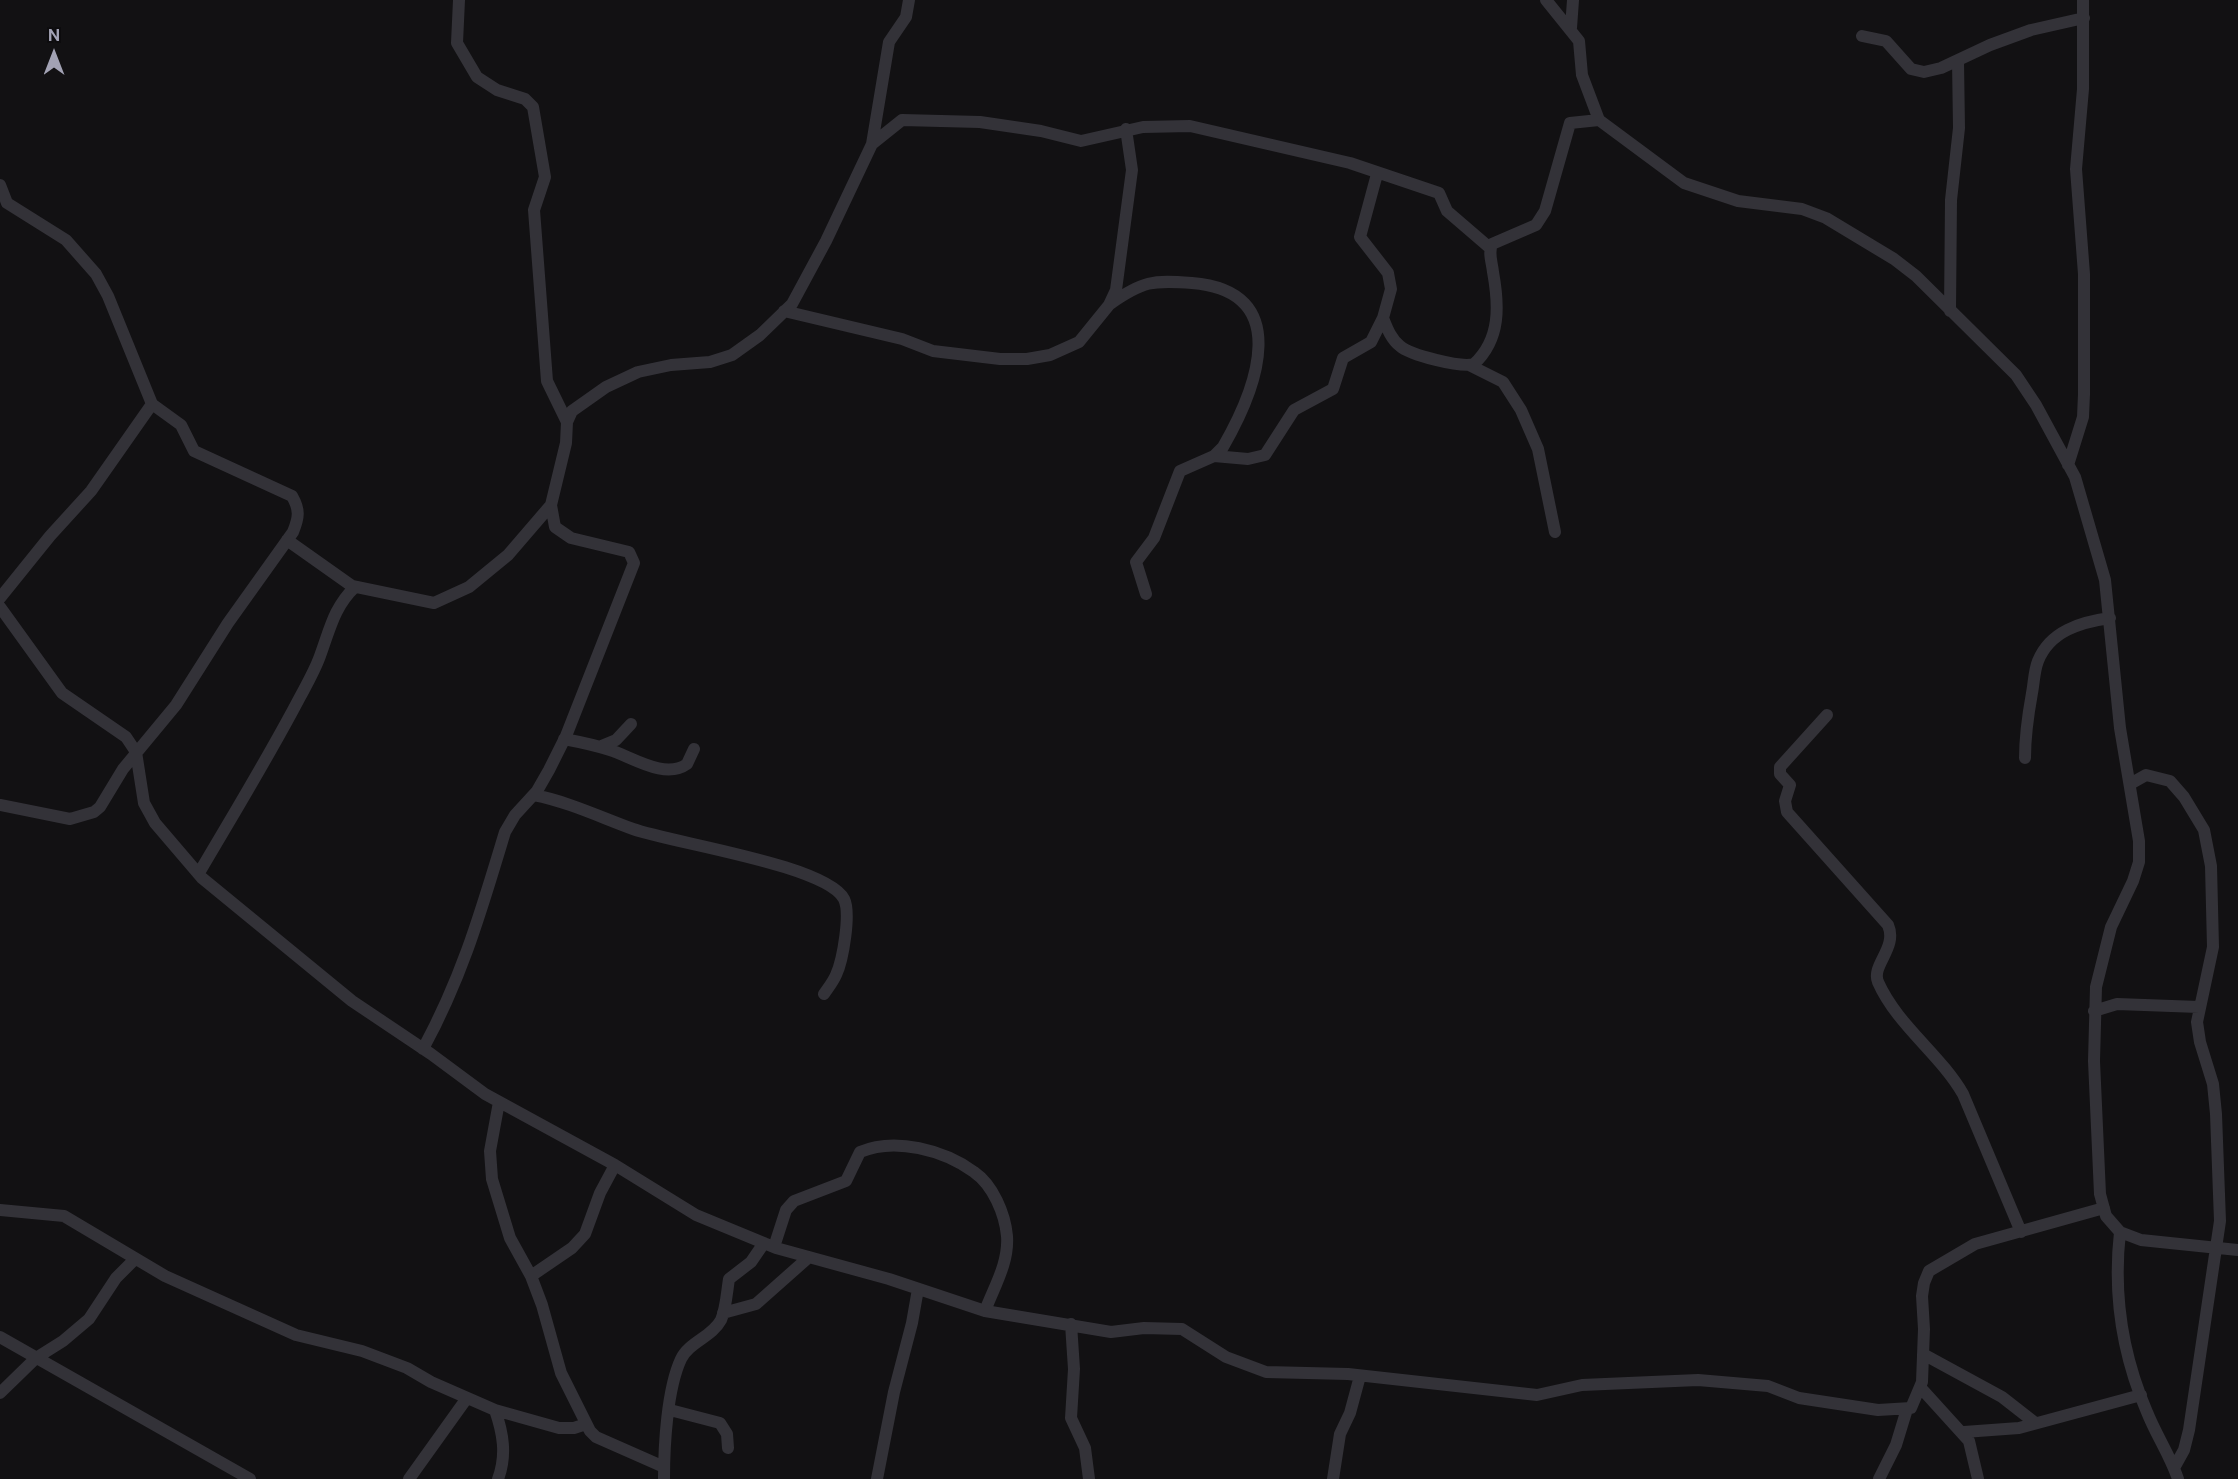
<!DOCTYPE html>
<html>
<head>
<meta charset="utf-8">
<style>
  body { margin:0 }
  #map { position:relative; width:2238px; height:1479px; overflow:hidden; background:#121113; font-family:"Public Sans",sans-serif }
  canvas { display:block }
  .north { position:absolute; left:24px; top:24px; width:60px; height:60px; -webkit-text-stroke:4px #0d0c0e; paint-order:stroke; rotate:0deg; font-size:16px; font-weight:700; line-height:24px; text-align:center; color:#a2a2b4 }
  .north::after { content:''; display:block; margin:auto; width:21px; height:27px; background:#a2a2b4; clip-path:polygon(50% 0,100% 100%,50% 72%,0 100%) }
</style>
</head>
<body>
<div id="map">
<canvas width="2238" height="1479"></canvas>
<div class="north">N</div>
</div>
<script>
const ctx = document.querySelector('canvas').getContext('2d');
ctx.lineJoin = 'round';
function strokePath(path, color, width, dash) {
  ctx.strokeStyle = color;
  ctx.lineWidth = width;
  ctx.lineCap = dash ? 'butt' : 'round';
  ctx.setLineDash(dash || []);
  ctx.stroke(path);
}
const minor = new Path2D(`
  M 459,0 L 457,43 L 477,77 L 497,90 L 525,99 L 533,107 L 545,177 L 534,210 L 547,381 L 567,422
  M 1546,0 L 1579,41 L 1582,75 L 1599,120 L 1684,183 L 1738,201 L 1802,209 L 1826,218 L 1894,259 L 1916,276 L 2016,375 L 2036,405 L 2075,477 L 2105,580 L 2120,728 L 2139,841 L 2139,862 L 2133,881 L 2111,927 L 2096,987 L 2094,1061 L 2100,1194 L 2106,1216 L 2120,1232 L 2141,1240 L 2238,1250
  M 1571,28 L 1573,0
  M 1862,36 L 1886,41 L 1911,69 L 1924,72 L 1941,68 L 1990,45 L 2031,30 L 2084,18
  M 872,144 L 902,120 L 980,122 L 1041,131 L 1081,141 L 1143,127 L 1190,126 L 1350,163 L 1439,193 L 1447,211 L 1490,248
  M 0,185 L 7,203 L 66,240 L 96,274 L 108,296 L 152,404 L 181,425 L 194,451 L 292,496 C 300,510 299,517 293,532 L 228,623 L 176,705 L 123,769 L 100,807 L 94,812 L 70,819 L 0,805
  M 1110,304 C 1143,281 1152,280 1192,283 C 1294,291 1257,388 1223,447 L 1214,456 L 1180,471 L 1154,538 L 1136,562 L 1146,594
  M 784,311 L 902,339 L 933,351 L 1000,359 L 1027,359 L 1050,355 L 1079,342 L 1109,305 L 1116,290 L 1132,170 L 1126,129
  M 1950,311 L 1951,200 L 1959,128 L 1958,61
  M 1383,318 C 1387,328 1391,339 1400,346 C 1410,355 1461,368 1474,364 C 1501,339 1499,305 1493,272 C 1492,262 1488,253 1492,244 L 1536,225 L 1545,211 L 1570,123 L 1599,120
  M 1469,365 L 1503,382 L 1521,410 L 1538,449 L 1555,532
  M 1214,456 L 1248,459 L 1265,455 L 1294,410 L 1333,389 L 1343,358 L 1371,342 L 1383,318 L 1391,289 L 1388,273 L 1360,237 L 1377,174
  M 2068,465 L 2083,417 L 2084,394 L 2084,274 L 2076,169 L 2083,89 L 2083,0
  M 287,540 L 352,586 L 434,603 L 469,587 L 508,555 L 551,505
  M 0,598 L 50,536 L 91,491 L 152,404
  M 0,607 L 62,693 L 126,737 L 136,752 L 144,803 L 155,823 L 202,878 L 352,1001 L 431,1054 L 485,1094 L 615,1165 L 696,1215 L 776,1248 L 889,1279 L 985,1311 L 1111,1332 L 1144,1328 L 1182,1329 L 1226,1357 L 1266,1372 L 1348,1374 L 1537,1395 L 1582,1385 L 1698,1380 L 1768,1386 L 1799,1398 L 1878,1410 L 1911,1408 L 1922,1382 L 1924,1329 L 1922,1296 L 1924,1283 L 1929,1271 L 1975,1244 L 2104,1208
  M 1827,715 L 1780,767 L 1780,774 L 1790,785 L 1785,801 L 1787,812 L 1888,925 C 1898,948 1871,965 1878,982 C 1897,1025 1940,1054 1963,1094 L 2021,1232
  M 564,739 C 580,742 595,745 610,750 C 632,757 665,780 687,764 L 694,749
  M 599,747 L 616,740 L 631,724
  M 2025,758 C 2025,736 2028,715 2032,693 C 2034,683 2034,671 2038,661 C 2050,631 2081,622 2110,618
  M 2130,784 L 2146,775 L 2170,781 L 2184,797 L 2204,830 L 2211,866 L 2213,947 L 2197,1022 L 2200,1042 L 2213,1084 L 2216,1114 L 2220,1221 L 2189,1430 L 2184,1450 L 2174,1468
  M 534,795 C 569,802 600,817 633,829 C 672,843 826,865 844,899 C 851,913 843,960 836,975 C 833,982 828,988 824,994
  M 199,873 C 233,815 268,758 300,697 C 307,684 315,670 320,656 C 330,629 334,607 355,587
  M 2094,1011 L 2117,1004 L 2199,1007
  M 423,1049 C 463,975 481,911 505,832 L 515,815 L 537,791 L 549,770 L 566,736 L 634,563 L 629,552 L 571,538 L 555,527 L 551,505 L 566,443 L 567,422 L 572,411 L 606,387 L 638,372 L 671,365 L 710,362 L 732,355 L 760,335 L 792,304 L 826,241 L 872,144 L 889,42 L 906,17 L 909,0
  M 499,1102 L 490,1151 L 492,1179 L 510,1238 L 531,1276 L 542,1305 L 561,1373 L 590,1431 L 596,1437 L 664,1467
  M 0,1210 L 64,1216 L 165,1276 L 296,1335 L 362,1351 L 407,1368 L 431,1382 L 495,1410 L 559,1428 L 574,1428 L 586,1424
  M 2120,1232 C 2113,1294 2122,1354 2147,1412 C 2156,1435 2170,1455 2178,1479
  M 774,1247 L 786,1210 L 794,1201 L 846,1181 L 860,1152 C 895,1137 944,1150 974,1172 C 993,1185 1005,1214 1007,1236 C 1009,1263 994,1287 985,1311
  M 531,1276 L 572,1248 L 585,1234 L 600,1193 L 615,1165
  M 723,1313 L 756,1304 L 809,1257
  M 1071,1324 L 1074,1369 L 1071,1418 L 1085,1448 L 1089,1479
  M 0,1337 L 250,1479
  M 1923,1354 L 2002,1397 L 2034,1422
  M 1920,1387 L 1969,1441 L 1978,1479
  M 0,1393 L 36,1358 L 63,1341 L 89,1319 L 116,1278 L 135,1259
  M 495,1410 C 503,1433 507,1455 498,1479
  M 670,1410 L 720,1423 L 727,1434 L 728,1448
  M 1964,1432 L 2019,1428 L 2141,1395
  M 409,1479 L 467,1398
  M 664,1479 C 664,1446 667,1389 681,1359 C 689,1342 712,1337 721,1320 C 726,1309 727,1291 729,1279 L 751,1262 L 764,1243
  M 877,1479 L 894,1392 L 912,1323 L 918,1289
  M 1333,1479 L 1340,1434 L 1350,1413 L 1360,1376
  M 1879,1479 L 1896,1445 L 1907,1409`);
strokePath(minor, '#333238', 12);
</script>
</body>
</html>
